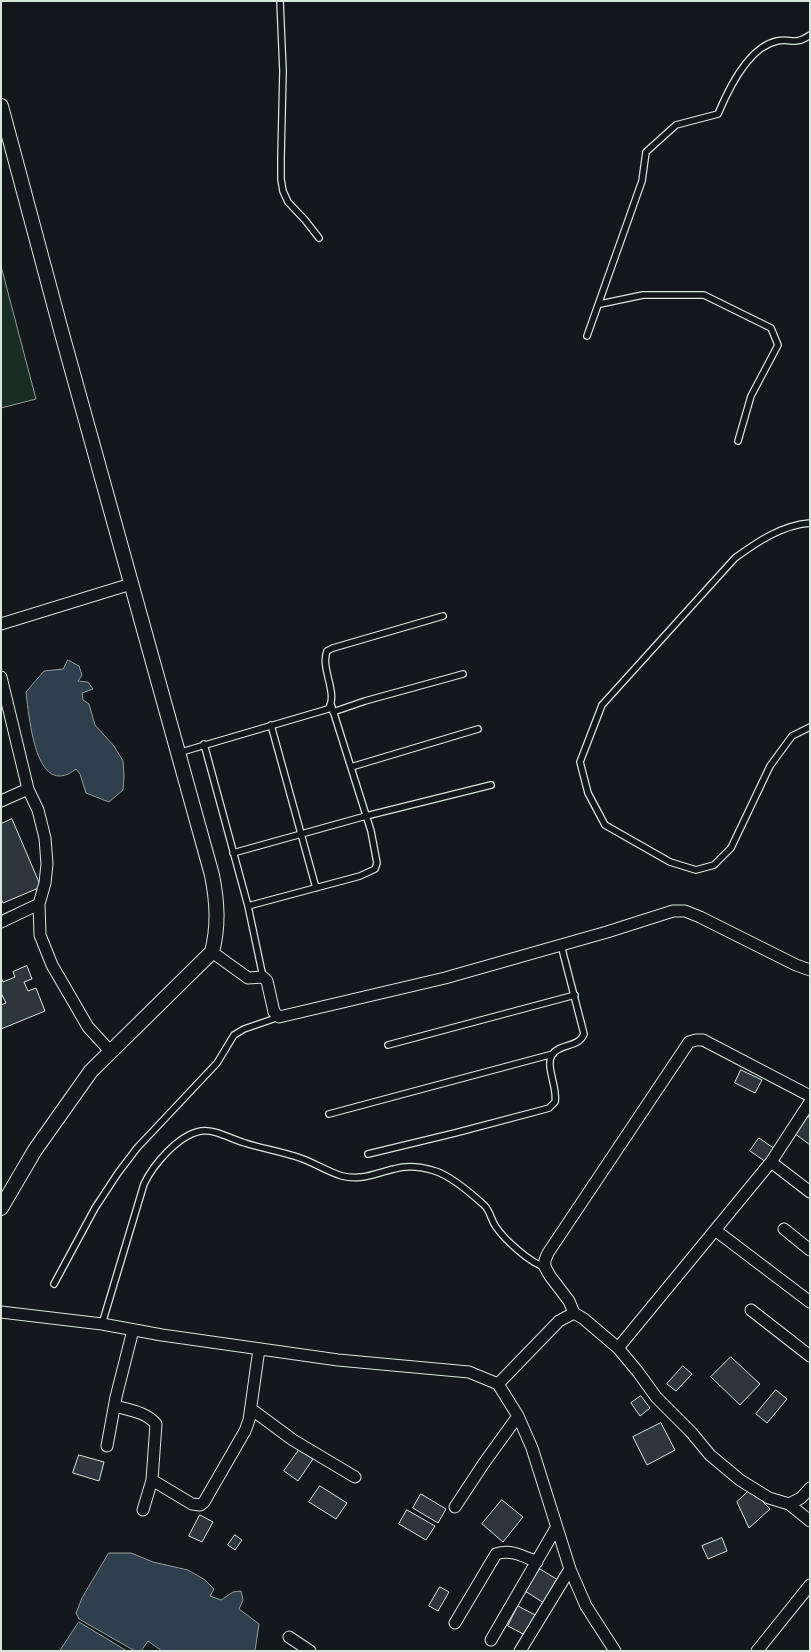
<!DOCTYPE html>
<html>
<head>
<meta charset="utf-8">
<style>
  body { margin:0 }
  #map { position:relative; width:811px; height:1652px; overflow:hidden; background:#14181c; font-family:"Space Grotesk",sans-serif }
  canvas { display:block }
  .frame { position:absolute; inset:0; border:2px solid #d8e6dc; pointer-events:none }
</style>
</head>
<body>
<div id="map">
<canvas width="811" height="1652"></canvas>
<div class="frame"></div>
</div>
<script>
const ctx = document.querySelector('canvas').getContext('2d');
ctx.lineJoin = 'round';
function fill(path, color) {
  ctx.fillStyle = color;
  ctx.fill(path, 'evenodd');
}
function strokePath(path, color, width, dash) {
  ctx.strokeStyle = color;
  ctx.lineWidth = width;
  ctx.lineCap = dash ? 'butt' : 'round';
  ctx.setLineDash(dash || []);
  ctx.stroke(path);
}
const green = new Path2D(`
  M 1,266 L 36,399 L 1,408 Z`);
const water = new Path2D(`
  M 68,660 L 79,666 L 82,675 L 78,681 L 88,682 L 93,689 L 82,693 L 83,700 L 89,704 L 95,725 L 114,746 L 123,761 L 124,776 L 123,790 L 109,802 L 86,793 L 80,774 L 76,769 C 35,801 29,715 26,692 L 44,671 L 63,669 Z
  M 109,1553 L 131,1553 L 153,1562 L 188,1570 L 205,1580 L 214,1589 L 210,1596 L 221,1600 L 233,1592 L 241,1591 L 243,1600 L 239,1609 L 259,1624 L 255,1651 L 162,1651 L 148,1641 L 141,1651 L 135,1651 L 79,1619 L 76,1613 L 82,1598 Z
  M 79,1622 L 127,1651 L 60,1651 Z`);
const building = new Path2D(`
  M 12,819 L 41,887 L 3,903 L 1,899 L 1,824 Z
  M 27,966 L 32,979 L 24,982 L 28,991 L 36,988 L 45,1011 L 1,1029 L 1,1005 L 6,1003 L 1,993 L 1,977 L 3,982 L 15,977 L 13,972 Z
  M 741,1070 L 762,1080 L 755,1093 L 735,1083 Z
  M 807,1116 L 810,1118 L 810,1145 L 794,1133 Z
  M 759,1138 L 775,1149 L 766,1162 L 750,1151 Z
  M 731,1357 L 760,1384 L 740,1405 L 711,1377 Z
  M 683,1366 L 692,1374 L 676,1391 L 667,1384 Z
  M 776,1390 L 787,1399 L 767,1423 L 756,1414 Z
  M 641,1396 L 650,1408 L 640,1416 L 631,1403 Z
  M 661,1423 L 675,1450 L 647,1465 L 633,1437 Z
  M 299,1450 L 313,1459 L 298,1481 L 284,1471 Z
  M 79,1455 L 104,1462 L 99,1481 L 73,1473 Z
  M 320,1486 L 347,1503 L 336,1519 L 309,1502 Z
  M 751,1489 L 770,1509 L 749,1528 L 737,1502 Z
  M 421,1494 L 446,1509 L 438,1523 L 413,1508 Z
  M 502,1500 L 523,1517 L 503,1542 L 482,1524 Z
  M 407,1510 L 435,1526 L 426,1540 L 399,1524 Z
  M 200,1515 L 213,1522 L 202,1542 L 189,1536 Z
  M 235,1535 L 242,1540 L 235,1550 L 228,1545 Z
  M 722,1538 L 727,1551 L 708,1559 L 702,1546 Z
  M 540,1569 L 558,1580 L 544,1603 L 525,1591 Z
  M 440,1587 L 449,1592 L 438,1611 L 429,1606 Z
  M 518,1606 L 537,1616 L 527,1636 L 508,1626 Z`);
const service = new Path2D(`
  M 280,1 L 283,71 L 281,157 L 281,179 L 283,191 L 288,202 L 305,220 L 319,238
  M 600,304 L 643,295 L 704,295 L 771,328 L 778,345 L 751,396 L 738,441
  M 587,336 L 642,181 L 646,152 L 676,125 L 718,114 C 728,90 748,47 777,41 C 792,38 794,46 810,35
  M 810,523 C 782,525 757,542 735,558 L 602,705 L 580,762 L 588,793 L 605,825 L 670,862 L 696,870 L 714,865 L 731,848 L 770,766 L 792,736 L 810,727
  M 333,712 L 365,701 L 463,674
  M 271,725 L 316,888
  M 204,744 L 248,906 L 263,977
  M 178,753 L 328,709 C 339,694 320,669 327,651 L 333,648 L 443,616
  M 351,767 L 478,729
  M 233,853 L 366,816 L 491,785
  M 248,906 L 360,876 L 375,869 L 377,863 L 371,831 L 331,704
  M 388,1045 L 575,995
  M 329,1114 L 553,1054
  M 368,1154 L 455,1133 L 542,1110 L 549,1108 L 555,1102 C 558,1088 545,1066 552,1055 C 559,1043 579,1048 584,1034 L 561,945
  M 54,1284 L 95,1208 L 118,1173 L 137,1148 L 217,1063 L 234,1035 L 244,1029 L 279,1017
  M 102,1324 L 144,1184 C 153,1165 178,1135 201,1131 C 216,1129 230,1139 245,1143 C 264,1149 284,1152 303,1159 C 316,1164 329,1172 342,1176 C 361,1181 376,1173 394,1169 C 408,1165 422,1167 435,1171 C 451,1176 473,1195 485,1206 C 491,1213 491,1220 496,1227 C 505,1240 530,1263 545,1267`);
const minor = new Path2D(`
  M 1,624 L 131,584
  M 1,677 L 28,789 L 38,810 L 45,838 L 47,864 L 45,883 L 39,904 L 40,935 L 52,965 L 88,1027 L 110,1051
  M 1,801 L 28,789
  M 1,922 L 39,904
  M 212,952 L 248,978 L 263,977 L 267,981 L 274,1012 L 279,1017 L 445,978 L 607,932 L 673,911 L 685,911 L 700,917 L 796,965 L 810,970
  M 771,1162 L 810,1192
  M 784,1229 L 810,1250
  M 715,1230 L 810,1302
  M 751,1310 L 810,1356
  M 1,1312 L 102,1324 L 162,1335 L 338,1360 L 469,1372 L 498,1384 L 518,1416 L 532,1448 L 570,1569 L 586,1606 L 615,1651
  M 574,1313 L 569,1301 L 550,1276 L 545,1267 L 545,1260 L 548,1253 L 689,1042 L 696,1040 L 703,1040 L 810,1096
  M 618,1348 L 771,1162 L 810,1102
  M 498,1384 L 559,1321 L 574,1313 L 584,1319 L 618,1348 L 638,1372 L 656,1397 L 691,1432 L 710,1455 L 740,1480 L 769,1498 L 789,1504 L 801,1498 L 810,1488
  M 115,1406 C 129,1410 146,1412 156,1424 L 152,1480 L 143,1510
  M 251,1409 L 293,1440 L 355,1477
  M 107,1446 L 116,1397 L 133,1330
  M 152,1480 L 192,1504 L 200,1505 L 204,1502 L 245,1431 L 249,1420 L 259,1349
  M 789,1504 L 810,1521
  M 455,1507 L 484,1463 L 518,1416
  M 455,1623 L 496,1554 C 511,1549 523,1556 537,1562
  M 289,1637 L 310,1651
  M 491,1640 L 556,1528
  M 520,1651 L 570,1569
  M 757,1651 L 810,1585`);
const tertiary = new Path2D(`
  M 1,106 L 62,334 L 212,875 C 217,901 219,925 212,952 L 91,1071 L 35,1150 L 1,1208`);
fill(green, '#1a2d24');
strokePath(green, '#939e99', 1);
fill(water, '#2f3f4d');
strokePath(water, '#939e99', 1);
fill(building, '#2c363c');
strokePath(building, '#d8e6dc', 1);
strokePath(service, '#d8e6dc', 8);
strokePath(minor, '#d8e6dc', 13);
strokePath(tertiary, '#d8e6dc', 16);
strokePath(service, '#14181c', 5.5);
strokePath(minor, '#14181c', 11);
strokePath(tertiary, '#14181c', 14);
</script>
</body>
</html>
